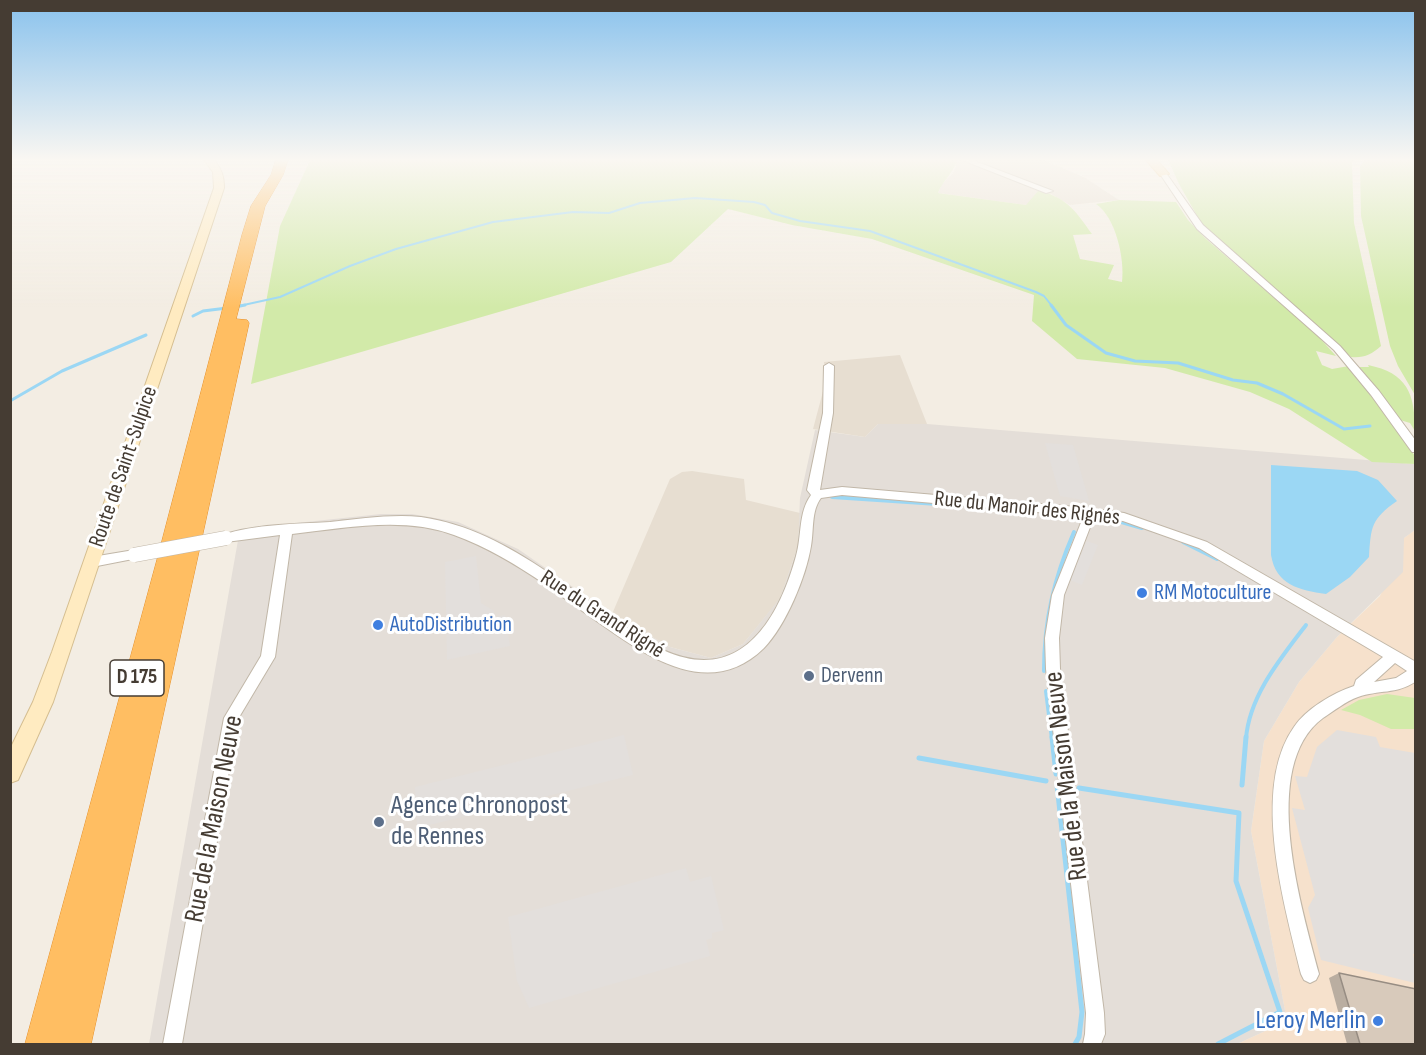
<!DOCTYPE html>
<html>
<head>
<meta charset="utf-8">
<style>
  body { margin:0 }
  #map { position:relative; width:1426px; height:1055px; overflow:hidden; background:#f3ede3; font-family:"Sofia Sans Condensed",sans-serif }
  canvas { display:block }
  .frame { position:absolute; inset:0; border:12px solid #453c33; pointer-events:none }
</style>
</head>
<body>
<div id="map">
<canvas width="1426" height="1055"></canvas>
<div class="frame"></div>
</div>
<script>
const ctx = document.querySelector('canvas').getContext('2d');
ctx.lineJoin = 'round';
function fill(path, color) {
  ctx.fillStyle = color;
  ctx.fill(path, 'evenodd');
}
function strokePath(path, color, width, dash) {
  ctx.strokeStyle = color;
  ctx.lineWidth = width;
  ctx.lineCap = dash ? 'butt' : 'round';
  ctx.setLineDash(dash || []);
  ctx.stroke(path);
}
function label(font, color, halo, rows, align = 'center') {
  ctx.font = font + ' "Sofia Sans Condensed",sans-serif';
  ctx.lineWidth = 6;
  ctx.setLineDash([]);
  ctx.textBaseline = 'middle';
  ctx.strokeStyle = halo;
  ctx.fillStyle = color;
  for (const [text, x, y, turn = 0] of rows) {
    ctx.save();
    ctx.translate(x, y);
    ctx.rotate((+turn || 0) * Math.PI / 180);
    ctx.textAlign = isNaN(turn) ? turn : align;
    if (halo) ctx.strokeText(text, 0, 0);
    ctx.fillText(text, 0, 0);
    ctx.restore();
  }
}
const residential = new Path2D(`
  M 954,160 L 1043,160 L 1084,177 L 1119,200 L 1070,205 L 1051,194 L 1026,205 L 938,193 L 942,184 L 953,173 L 957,163 Z
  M 900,355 L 927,424 L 878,424 L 865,437 L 813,429 L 826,380 L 824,362 Z
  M 692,471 L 744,479 L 746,500 L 800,513 L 798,546 L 780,599 L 743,644 L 711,658 L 670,647 L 612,614 L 670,479 L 682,472 Z`);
const commercial = new Path2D(`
  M 1415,530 L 1415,1044 L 1237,1044 L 1287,1021 L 1251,831 L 1264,741 L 1299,682 L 1337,637 L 1380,596 L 1404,538 Z`);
const industrial = new Path2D(`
  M 878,424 L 927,424 L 1415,464 L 1415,530 L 1404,538 L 1403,572 L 1337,637 L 1299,682 L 1264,741 L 1251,831 L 1287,1021 L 1237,1044 L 149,1044 L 240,529 L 381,514 L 412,514 L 458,522 L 518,549 L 612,614 L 670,647 L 711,658 L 743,644 L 780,598 L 798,546 L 800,498 L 815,430 L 865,437 Z`);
const green = new Path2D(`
  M 310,160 L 954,160 L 957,162 C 952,174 942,182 938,193 L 1026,205 L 1039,190 C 1069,200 1074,209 1092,234 L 1073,235 L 1080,259 L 1114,265 L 1108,279 L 1122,282 C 1125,260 1116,217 1096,204 L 1119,200 L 1176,202 L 1188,220 L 1205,238 L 1318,336 L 1336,356 L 1316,351 L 1322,365 L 1332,369 L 1349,366 L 1415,456 L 1415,464 L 1372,462 L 1289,409 L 1250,392 L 1165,368 L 1077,359 L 1032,321 L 1034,295 L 872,239 L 792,225 L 728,209 L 671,262 L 251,384 L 280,226 Z
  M 1168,160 L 1354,160 L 1352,163 L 1354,223 L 1381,346 C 1371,355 1364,358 1351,357 L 1204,228 L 1179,184 Z
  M 1365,160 L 1415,160 L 1415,395 L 1398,366 L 1390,346 L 1361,216 L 1360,166 Z
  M 1368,365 C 1407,373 1415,393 1415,431 L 1410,423 L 1400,420 L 1359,367 L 1369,367 Z
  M 1387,694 L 1415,698 L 1415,729 L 1391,729 L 1360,715 L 1341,710 L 1359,700 Z`);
const parking = new Path2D(`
  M 1045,443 L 1073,445 L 1089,501 L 1060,496 Z
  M 1087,541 L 1098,545 L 1082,585 L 1070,580 Z
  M 476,556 L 481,603 L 494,611 L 495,617 L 505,615 L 510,646 L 447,660 L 445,562 Z
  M 1337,730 L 1376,737 L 1380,747 L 1415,753 L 1416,954 L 1413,954 L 1415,963 L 1415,983 L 1321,960 L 1308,908 L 1315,895 L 1292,808 L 1305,810 L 1295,776 L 1307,777 L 1317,747 Z
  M 624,735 L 633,775 L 417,828 L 415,787 Z
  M 686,868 L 690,882 L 711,876 L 724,930 L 712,933 L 712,938 L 706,940 L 710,956 L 529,1008 L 517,981 L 508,917 Z`);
const water = new Path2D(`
  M 1271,465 L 1357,471 L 1378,480 L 1397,501 C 1371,519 1371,527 1369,557 L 1350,577 L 1326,594 C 1299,590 1276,585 1271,555 Z`);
const streamFar3 = new Path2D(`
  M 239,306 L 280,297 L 350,266 L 396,249 L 493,222 L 573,212 L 609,213 L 640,203 L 695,198 L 754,202 L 765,205 L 772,213 L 800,221 L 870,231 L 1036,292 L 1044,296 L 1052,306`);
const streamFar2 = new Path2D(`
  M 1051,305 L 1066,325 L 1106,353 L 1135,361 L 1178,363 L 1233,380 L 1257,383 L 1283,394 L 1344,429 L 1370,426
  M 235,307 L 245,305
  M 193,316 L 203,311 L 227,308
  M 10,401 L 62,371 L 146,335`);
const streamFar1 = new Path2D(`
  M 832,497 L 953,505
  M 1118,521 L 1142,528
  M 1183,542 L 1217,559
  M 1044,671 C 1044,621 1054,578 1074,532
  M 1046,691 L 1052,739
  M 1246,739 C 1249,696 1281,658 1306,625`);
const stream = new Path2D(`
  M 1052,737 L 1056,774
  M 919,758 L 1046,781
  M 1057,785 L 1082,1012 L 1079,1037 L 1075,1044
  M 1242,785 L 1246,737
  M 1079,788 L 1239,813 L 1236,881 L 1280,1012 L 1218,1044`);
const street = new Path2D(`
  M 962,160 L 972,160 L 1053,191 L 1046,193 Z
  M 1162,173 L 1166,173 L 1203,225 L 1340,346 L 1379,391 L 1416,441 L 1416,452 L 1412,452 L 1371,395 L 1334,350 L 1197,229 L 1160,174 Z
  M 829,363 L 834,366 L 833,413 L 820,490 L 842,487 L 1088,508 L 1124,513 L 1207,542 L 1416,662 L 1415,682 C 1397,694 1378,690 1358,697 C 1346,701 1334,711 1323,718 C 1258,766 1302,909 1319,974 L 1316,980 L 1310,983 L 1304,980 L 1301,974 C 1285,907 1250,789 1294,727 C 1306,709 1333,693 1354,686 L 1356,680 L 1383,657 L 1199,548 L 1123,521 L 1094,517 L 1064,595 L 1059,638 L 1060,669 L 1104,1013 L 1105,1034 L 1101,1044 L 1083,1044 L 1085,1034 L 1086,1013 L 1046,669 L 1045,638 L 1052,595 L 1082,520 L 1082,516 L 842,495 L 821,498 C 811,511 814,530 811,546 C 806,577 786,625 764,648 C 712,699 652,660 605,627 C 585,613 565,599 546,585 C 517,565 487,547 454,535 C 404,516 345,528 292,534 L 275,657 L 238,719 L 182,1044 L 163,1044 L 224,718 L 261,656 L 280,535 L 226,542 L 220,538 L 222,535 C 256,524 295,524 330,522 C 360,519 391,514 421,517 C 514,530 584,606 663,650 C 739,685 778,622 796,556 C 802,536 798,513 811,495 L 807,490 L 823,413 L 824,366 ZM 1395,663 L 1407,671 L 1396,678 L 1374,682 Z
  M 134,550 L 138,552 L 140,555 L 138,558 L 92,567 L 88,565 L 86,562 L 88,559 L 92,557 Z`);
const secondary = new Path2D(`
  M 204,160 L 214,160 C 222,169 224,177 224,188 L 53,702 L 18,780 L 10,783 L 10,749 L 33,702 L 52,652 L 214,188 L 213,172 Z`);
const primary = new Path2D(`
  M 1146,160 L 1157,160 L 1169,174 L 1160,176 Z`);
const highway = new Path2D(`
  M 276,160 L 288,160 L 283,175 L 265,206 L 236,319 L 247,320 L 249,323 L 91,1044 L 25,1044 L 158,556 L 242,235 L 251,206 L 271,175 Z`);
const streetBridge = new Path2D(`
  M 134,555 L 226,538`);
const wall = new Path2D(`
  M 1339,973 L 1416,1044 L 1347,1044 L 1329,978 Z`);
const building = new Path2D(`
  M 1339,973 L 1416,989 L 1416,1044 L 1360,1044 Z`);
const markers = [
  [1142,593,6,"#3f7fe0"],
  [378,625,6,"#3f7fe0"],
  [809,676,6,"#5c6f8a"],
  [379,822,6,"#5c6f8a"],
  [1378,1021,6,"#3f7fe0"]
];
const shields = [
  [137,678,54]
];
const shieldNames = [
  ["D 175",137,678]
];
const streetNames = [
  ["Route de Saint-Sulpice",124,467,-71],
  ["Rue du Manoir des Rignés",1027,509,6],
  ["Rue du Grand Rigné",602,615,33]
];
const shopNames = [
  ["RM Motoculture",1154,593],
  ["AutoDistribution",390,625]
];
const serviceNames = [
  ["Dervenn",821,676]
];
const nearStreetnames = [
  ["Rue de la Maison Neuve",1067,776,-97],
  ["Rue de la Maison Neuve",215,819,-79]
];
const nearServicenames = [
  ["Agence Chronopost",391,806],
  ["de Rennes",391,837]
];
const nearShopnames = [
  ["Leroy Merlin",1366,1021]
];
fill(residential, '#e7ded1');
fill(commercial, '#f6e1cc');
fill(industrial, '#e4ded8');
fill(green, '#d2eaa9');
fill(parking, '#e3dfdc');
fill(water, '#9bd7f4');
strokePath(streamFar3, '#9bd7f4', 2);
strokePath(streamFar2, '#9bd7f4', 3);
strokePath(streamFar1, '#9bd7f4', 4);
strokePath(stream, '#9bd7f4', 5);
strokePath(street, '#c1b7a8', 2);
strokePath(secondary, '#d5be90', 2);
strokePath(primary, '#e9b35a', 2);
strokePath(highway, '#e5912b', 1);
fill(street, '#fff');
fill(secondary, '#ffebc1');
fill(primary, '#ffd690');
fill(highway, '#ffbe62');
strokePath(streetBridge, '#c1b7a8', 15, []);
strokePath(streetBridge, '#fff', 14);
fill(wall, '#baaea1');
fill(building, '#d8cabb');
strokePath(building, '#978d83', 1.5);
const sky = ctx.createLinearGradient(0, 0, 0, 308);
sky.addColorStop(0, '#89c2ed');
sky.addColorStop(0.52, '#faf7f2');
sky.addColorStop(1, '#faf7f200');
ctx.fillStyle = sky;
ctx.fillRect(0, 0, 1426, 308);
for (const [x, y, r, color] of markers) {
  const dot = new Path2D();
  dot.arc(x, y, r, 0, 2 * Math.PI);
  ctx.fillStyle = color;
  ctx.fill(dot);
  strokePath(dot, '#fff', 2);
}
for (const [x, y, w] of shields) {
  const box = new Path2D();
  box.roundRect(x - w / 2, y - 18, w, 36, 4.5);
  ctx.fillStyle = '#fff';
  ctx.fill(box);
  strokePath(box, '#453c33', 1.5);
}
label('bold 21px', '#453c33', null, shieldNames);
label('22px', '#453c33', '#fff', streetNames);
label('22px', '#366cbe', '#fff', shopNames, 'left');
label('22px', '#4e5e75', '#fff', serviceNames, 'left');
label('27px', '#453c33', '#fff', nearStreetnames);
label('27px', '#4e5e75', '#fff', nearServicenames, 'left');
label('27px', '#366cbe', '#fff', nearShopnames, 'right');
</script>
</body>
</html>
